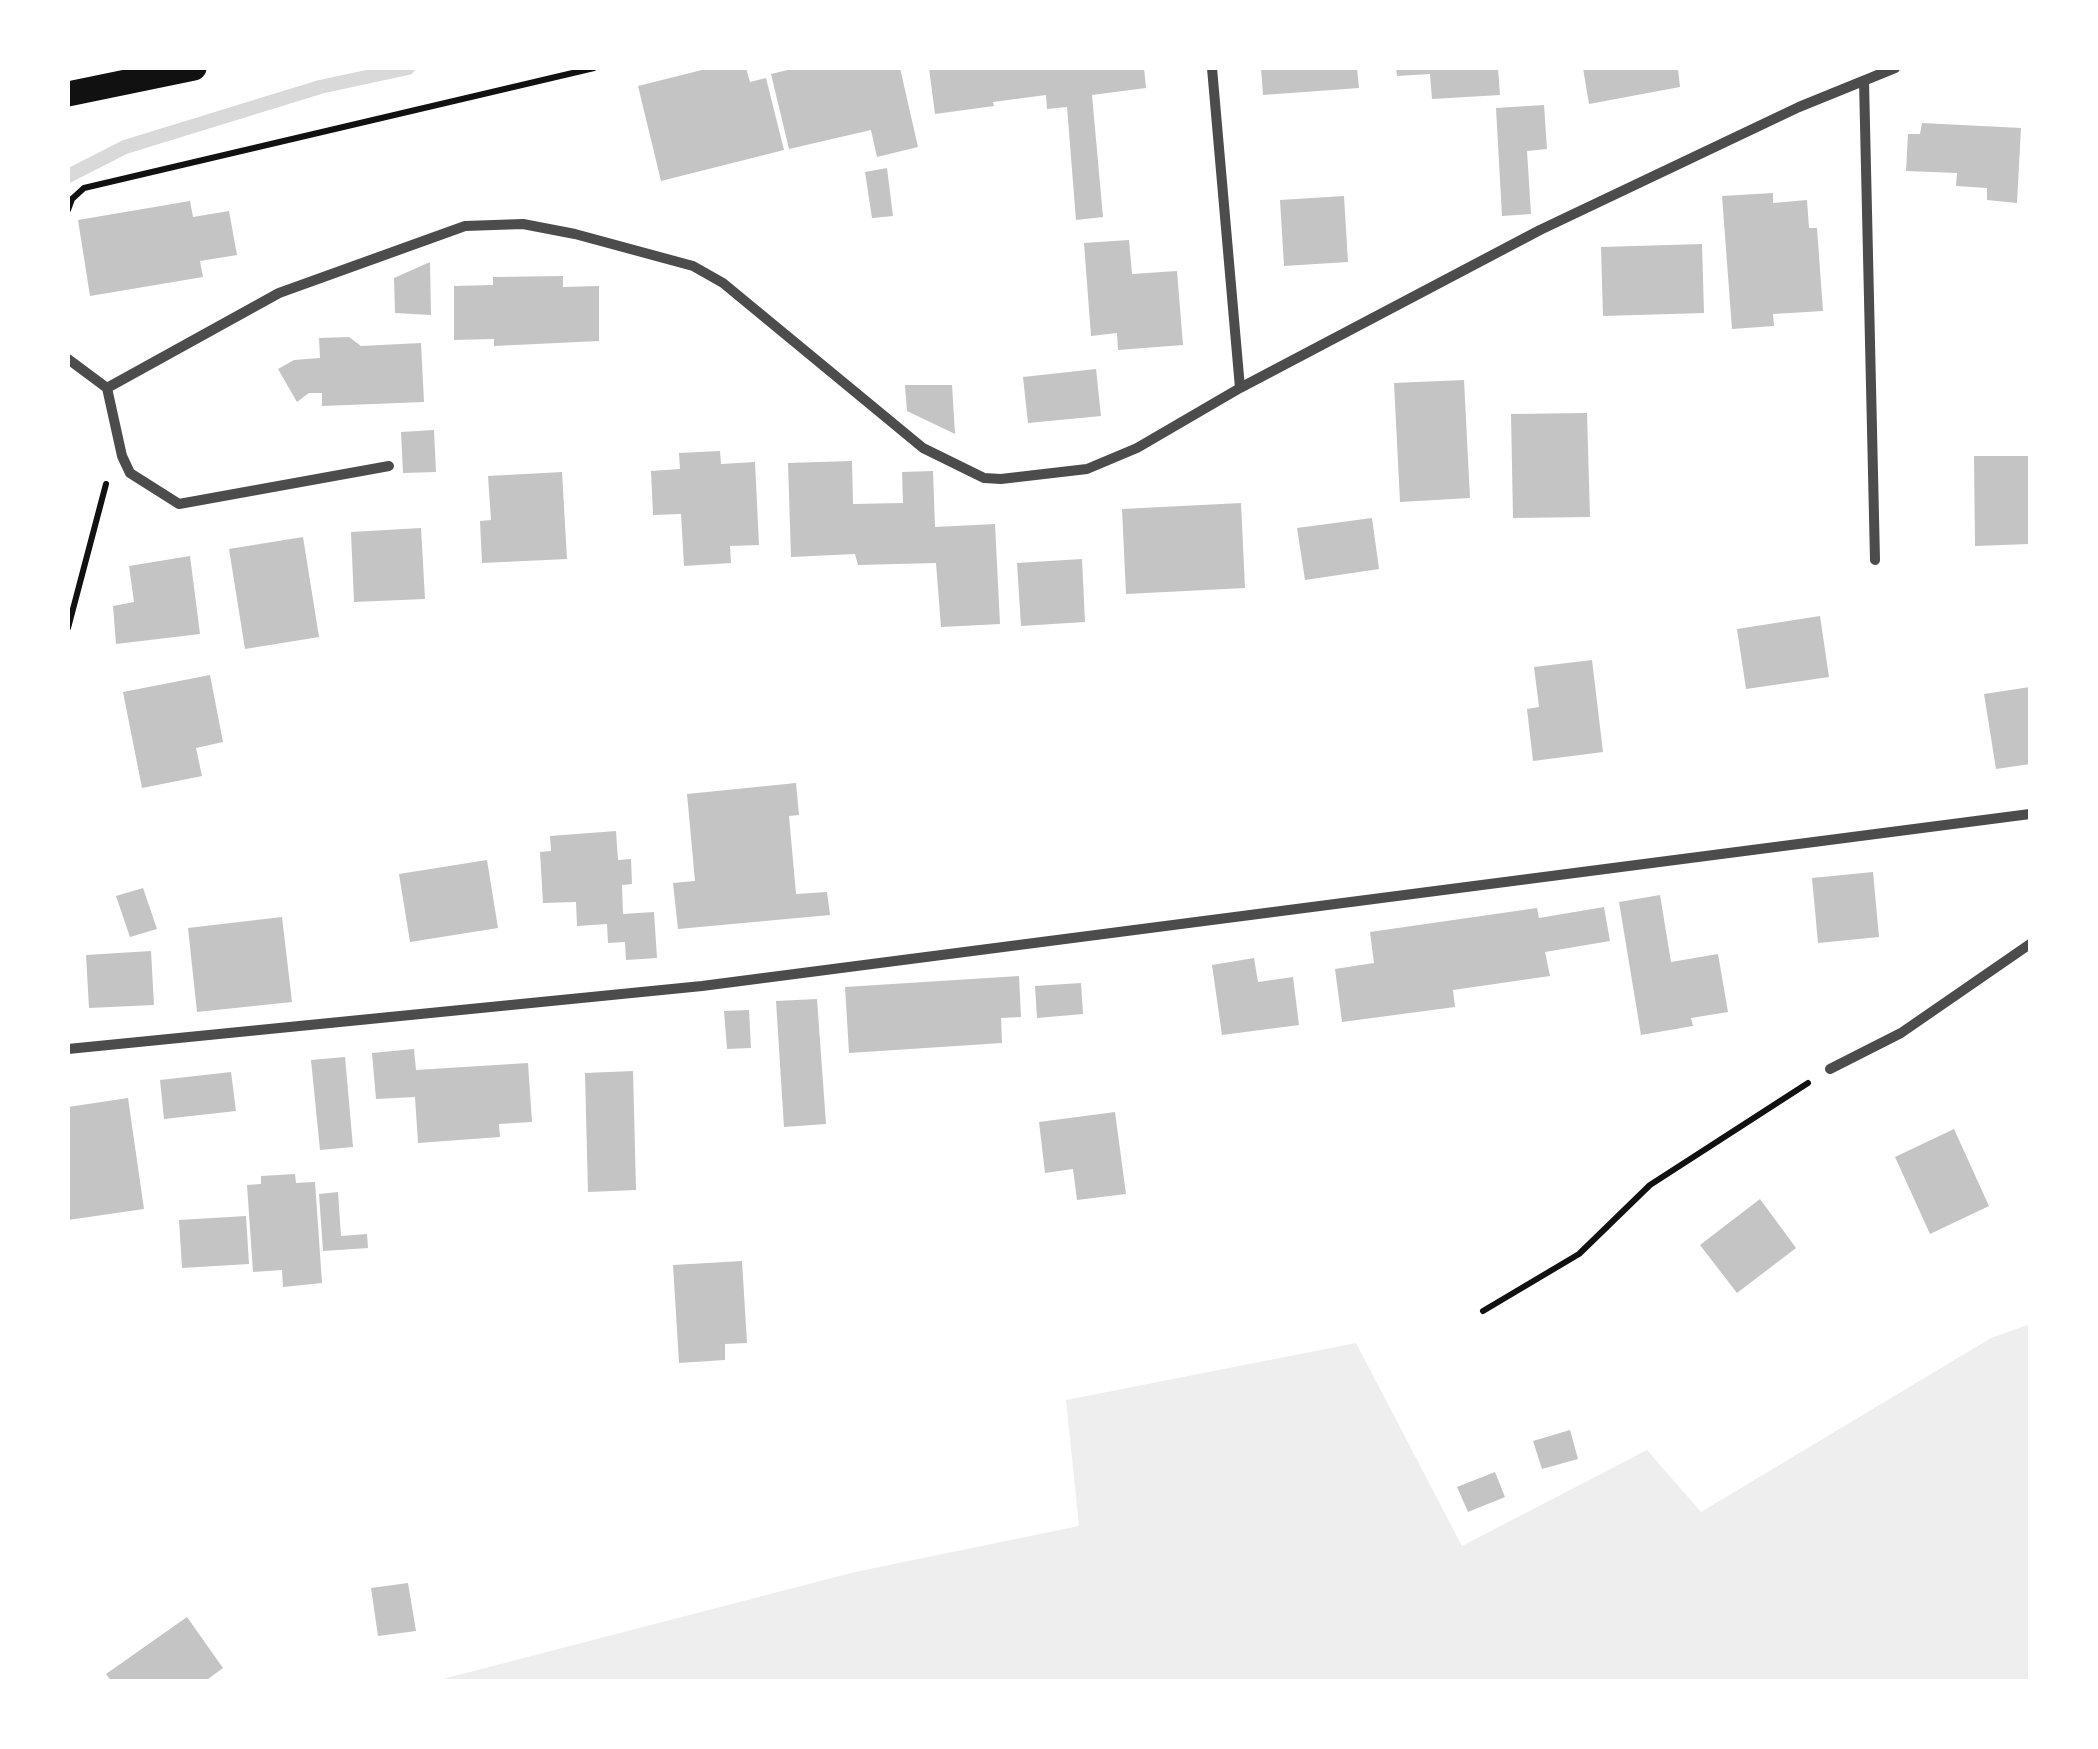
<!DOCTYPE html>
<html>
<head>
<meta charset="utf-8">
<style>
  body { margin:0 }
  #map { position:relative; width:2098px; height:1749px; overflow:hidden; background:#fff; font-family:"Varela Round",sans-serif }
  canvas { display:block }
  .frame { position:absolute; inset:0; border:70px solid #fff; pointer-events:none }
</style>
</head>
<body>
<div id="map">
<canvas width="2098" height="1749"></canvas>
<div class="frame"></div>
</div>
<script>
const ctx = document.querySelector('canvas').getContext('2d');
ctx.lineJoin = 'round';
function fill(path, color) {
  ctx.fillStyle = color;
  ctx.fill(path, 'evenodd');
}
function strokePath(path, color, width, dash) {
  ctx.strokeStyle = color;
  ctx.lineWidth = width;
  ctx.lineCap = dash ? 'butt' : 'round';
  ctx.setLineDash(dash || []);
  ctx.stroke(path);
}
const green = new Path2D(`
  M 2030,1324 L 2030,1681 L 435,1681 L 855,1572 L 1079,1526 L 1066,1400 L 1356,1343 L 1462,1546 L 1647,1450 L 1701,1512 L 1991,1338 Z`);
const stream = new Path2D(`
  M 68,176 L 125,147 L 320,87 L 408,68`);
const building = new Path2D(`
  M 710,68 L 746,68 L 750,82 L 766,78 L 784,150 L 661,181 L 638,86 Z
  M 796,68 L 900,68 L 918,147 L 877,157 L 871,130 L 789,149 L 771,74 Z
  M 929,68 L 1144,68 L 1146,88 L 1092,95 L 1103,217 L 1076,220 L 1067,107 L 1047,109 L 1046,95 L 993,102 L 994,106 L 935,114 Z
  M 1261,68 L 1357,68 L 1359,88 L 1263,95 Z
  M 1396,68 L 1498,68 L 1500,95 L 1432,99 L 1430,74 L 1397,76 Z
  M 1583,68 L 1678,68 L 1680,87 L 1589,104 Z
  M 1544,105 L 1547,149 L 1527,151 L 1531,214 L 1502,216 L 1496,108 Z
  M 1922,123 L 2021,128 L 2017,203 L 1987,200 L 1987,188 L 1956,186 L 1957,173 L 1906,171 L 1908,134 L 1920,134 Z
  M 887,168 L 893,216 L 872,218 L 865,172 Z
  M 1773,193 L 1773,203 L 1807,200 L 1809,228 L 1817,228 L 1823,311 L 1773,314 L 1774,326 L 1732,329 L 1722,196 Z
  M 1344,196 L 1348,262 L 1284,266 L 1280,200 Z
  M 190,201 L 193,217 L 229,211 L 237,255 L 200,261 L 203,277 L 90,296 L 78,220 Z
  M 1129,240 L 1132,274 L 1177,271 L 1183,345 L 1118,350 L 1117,333 L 1091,336 L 1084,243 Z
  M 1702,244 L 1704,313 L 1603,316 L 1601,247 Z
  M 430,262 L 431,315 L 395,313 L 394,278 Z
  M 563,276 L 563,287 L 599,286 L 599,341 L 494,346 L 494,339 L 454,340 L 454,286 L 493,285 L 493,277 Z
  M 349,337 L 361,346 L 421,343 L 424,402 L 322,406 L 322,393 L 309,393 L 297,402 L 278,369 L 294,360 L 320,358 L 319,338 Z
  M 1096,369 L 1101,416 L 1028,423 L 1023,377 Z
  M 1464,380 L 1470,498 L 1400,502 L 1394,383 Z
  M 905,385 L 952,385 L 955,434 L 907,411 Z
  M 1587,413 L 1590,517 L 1513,518 L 1511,414 Z
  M 434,430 L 436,472 L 403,473 L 401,432 Z
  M 720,451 L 721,464 L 755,462 L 759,545 L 730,546 L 731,563 L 684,566 L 681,514 L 653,515 L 651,471 L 680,469 L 679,453 Z
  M 1974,456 L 2030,456 L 2030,544 L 1975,546 Z
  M 852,461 L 853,504 L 903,503 L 902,472 L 933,471 L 935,527 L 995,524 L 1000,624 L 941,627 L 936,563 L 858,565 L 855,554 L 791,557 L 788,463 Z
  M 562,472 L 567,559 L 482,563 L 480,521 L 491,520 L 488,476 Z
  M 1241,503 L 1245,588 L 1126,594 L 1122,509 Z
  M 1372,518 L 1379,569 L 1305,580 L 1297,528 Z
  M 421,528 L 425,599 L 354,602 L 351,532 Z
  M 303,537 L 319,637 L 245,649 L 229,549 Z
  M 190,556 L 200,634 L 116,644 L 113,606 L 134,602 L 129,566 Z
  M 1082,559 L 1085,622 L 1021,626 L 1017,563 Z
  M 1820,616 L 1829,677 L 1746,689 L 1737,629 Z
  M 1592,660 L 1603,752 L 1533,761 L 1527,709 L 1539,707 L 1534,667 Z
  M 210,675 L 223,742 L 196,748 L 202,776 L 142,788 L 123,692 Z
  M 2030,687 L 2030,764 L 1996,769 L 1984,694 Z
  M 796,783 L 799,815 L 789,816 L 796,894 L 827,892 L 830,915 L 678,929 L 673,883 L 695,881 L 687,794 Z
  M 616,831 L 618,860 L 631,859 L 632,884 L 622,885 L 623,914 L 654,912 L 657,958 L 626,960 L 625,942 L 608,943 L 607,924 L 577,926 L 576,902 L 543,903 L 540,852 L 551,851 L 550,836 Z
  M 487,860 L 498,928 L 410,942 L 399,874 Z
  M 1873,872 L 1879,937 L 1818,943 L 1812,878 Z
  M 143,888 L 157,929 L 130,937 L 116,896 Z
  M 1660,895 L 1671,962 L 1718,954 L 1728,1012 L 1691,1018 L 1693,1026 L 1641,1035 L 1619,902 Z
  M 1604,907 L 1610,941 L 1545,952 L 1550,976 L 1453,990 L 1455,1007 L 1342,1022 L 1335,969 L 1374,963 L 1370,932 L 1537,908 L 1539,918 Z
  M 282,917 L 292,1002 L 197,1012 L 188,928 Z
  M 151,951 L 154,1005 L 89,1008 L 86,955 Z
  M 1254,958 L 1258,982 L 1293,977 L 1299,1025 L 1222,1035 L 1212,965 Z
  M 1019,976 L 1021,1017 L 1001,1018 L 1002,1043 L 849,1053 L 845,987 Z
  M 1081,983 L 1083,1014 L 1037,1018 L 1035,986 Z
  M 817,999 L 826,1124 L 784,1127 L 776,1001 Z
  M 749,1010 L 751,1048 L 727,1049 L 724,1011 Z
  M 414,1049 L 416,1070 L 528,1063 L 532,1122 L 499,1124 L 500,1137 L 418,1143 L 415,1097 L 376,1099 L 372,1053 Z
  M 345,1057 L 353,1147 L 320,1150 L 311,1060 Z
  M 633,1071 L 636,1190 L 588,1192 L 585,1073 Z
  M 231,1072 L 236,1111 L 164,1119 L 160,1080 Z
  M 128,1098 L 144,1209 L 68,1220 L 68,1107 Z
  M 1115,1112 L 1126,1194 L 1077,1200 L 1073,1169 L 1045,1173 L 1039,1122 Z
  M 1954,1129 L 1989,1206 L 1930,1234 L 1895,1157 Z
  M 295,1174 L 296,1183 L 315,1182 L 322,1283 L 283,1287 L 282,1270 L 253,1272 L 247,1185 L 261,1184 L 261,1176 Z
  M 338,1192 L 341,1236 L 367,1234 L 368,1248 L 323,1251 L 319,1194 Z
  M 1760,1199 L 1796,1248 L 1737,1293 L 1700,1245 Z
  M 246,1216 L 249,1264 L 182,1268 L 179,1220 Z
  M 742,1261 L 747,1343 L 725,1344 L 725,1360 L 679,1363 L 673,1265 Z
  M 1570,1430 L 1578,1459 L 1542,1469 L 1533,1441 Z
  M 1495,1472 L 1505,1497 L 1468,1512 L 1457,1487 Z
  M 408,1583 L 416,1631 L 378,1636 L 371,1588 Z
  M 187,1617 L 223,1668 L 204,1682 L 112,1682 L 106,1674 Z`);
const path = new Path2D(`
  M 68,210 L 72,199 L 84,188 L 594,68
  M 68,628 L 106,484
  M 1483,1311 L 1579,1254 L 1650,1185 L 1808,1083`);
const minor = new Path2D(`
  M 1212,68 L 1240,388
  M 1864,81 L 1875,560
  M 68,359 L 107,388 L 279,293 L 465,226 L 523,224 L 575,234 L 693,266 L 723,283 L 923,448 L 984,478 L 1001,479 L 1087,469 L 1137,448 L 1240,388 L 1540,230 L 1799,107 L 1895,68
  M 107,388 L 122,456 L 130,473 L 179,504 L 389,466
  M 68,1049 L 702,986 L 2030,814
  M 1830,1069 L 1901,1033 L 2030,944`);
const primary = new Path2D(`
  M 68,94 L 194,68`);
fill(green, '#eee');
strokePath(stream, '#d9d9d9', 14);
fill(building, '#c4c4c4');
strokePath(path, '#111', 6);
strokePath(minor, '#4c4c4c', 10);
strokePath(primary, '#111', 25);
</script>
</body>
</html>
